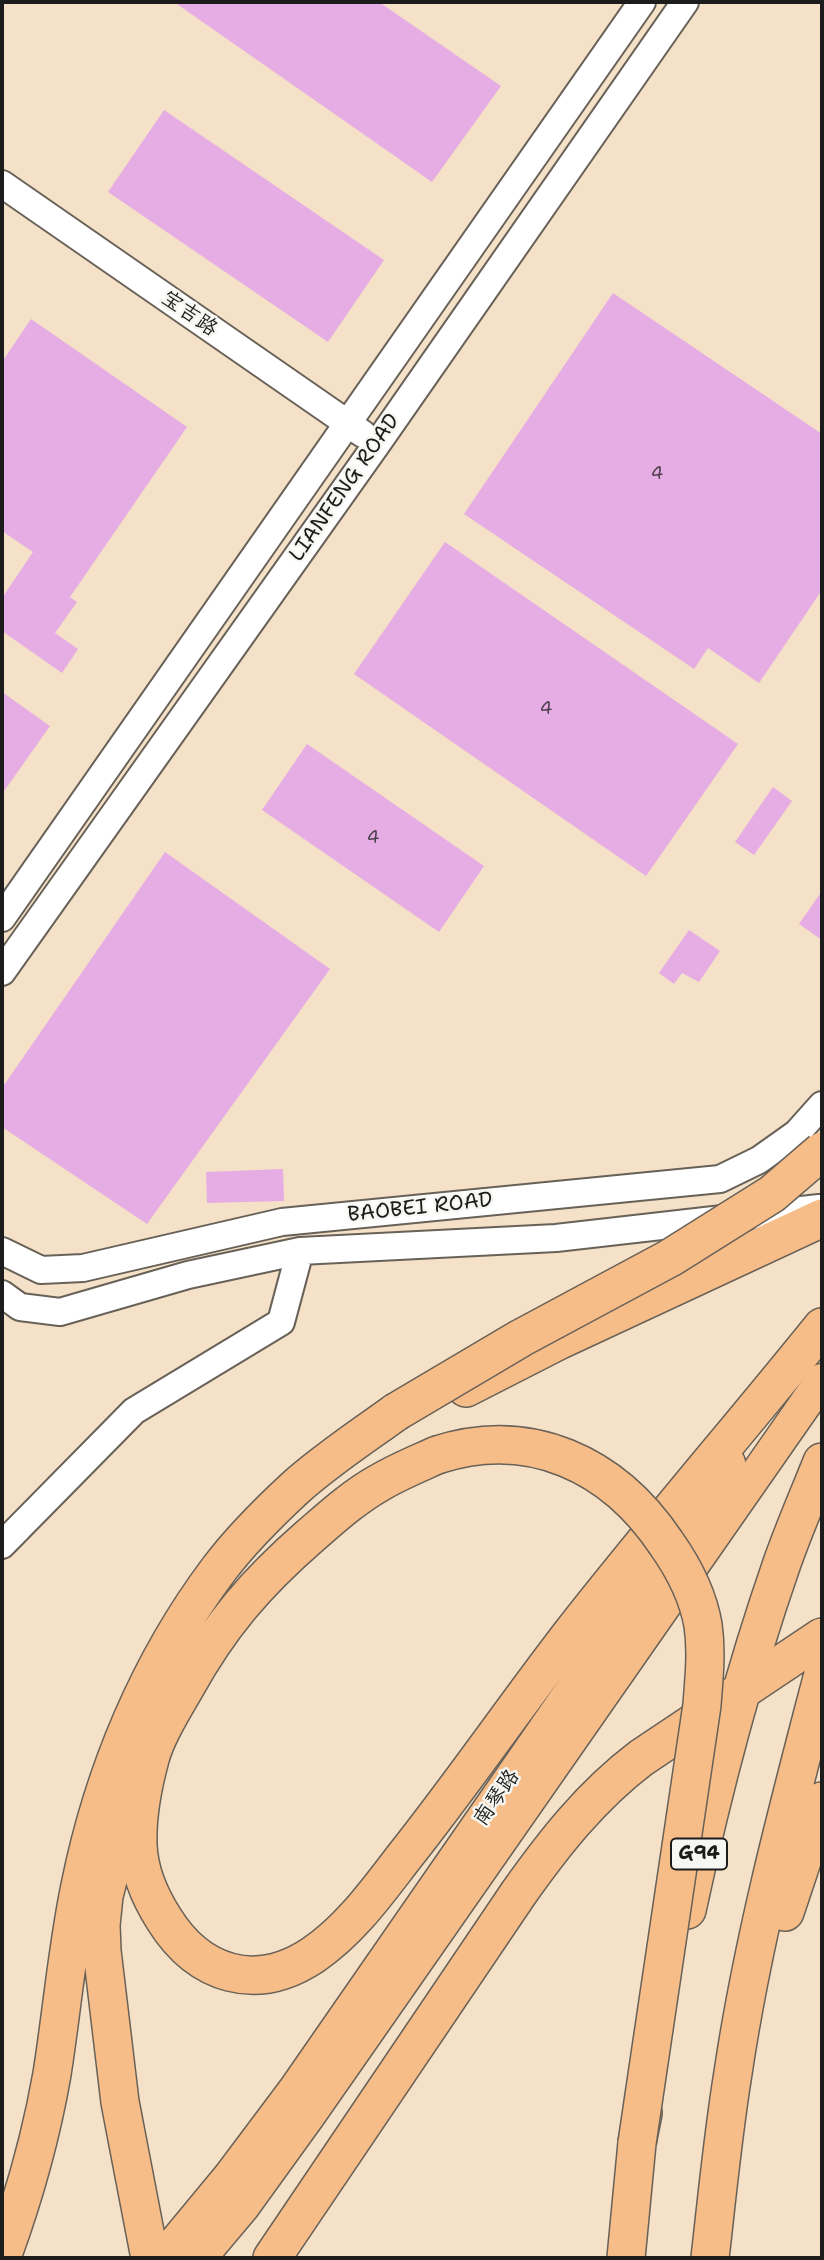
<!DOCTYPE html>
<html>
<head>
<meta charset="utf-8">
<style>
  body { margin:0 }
  #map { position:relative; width:824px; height:2260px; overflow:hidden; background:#f4e1c7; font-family:"Shantell Sans",sans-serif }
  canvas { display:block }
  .frame { position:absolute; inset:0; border:4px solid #1c1c1c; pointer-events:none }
</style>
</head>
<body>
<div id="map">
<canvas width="824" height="2260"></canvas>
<div class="frame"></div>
</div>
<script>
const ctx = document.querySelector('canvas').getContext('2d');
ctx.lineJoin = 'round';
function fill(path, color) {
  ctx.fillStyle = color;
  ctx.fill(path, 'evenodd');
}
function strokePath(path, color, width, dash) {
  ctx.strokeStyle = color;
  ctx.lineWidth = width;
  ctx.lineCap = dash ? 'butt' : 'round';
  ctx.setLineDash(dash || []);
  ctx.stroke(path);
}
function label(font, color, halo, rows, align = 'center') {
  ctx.font = font + ' "Shantell Sans","LXGW WenKai TC",sans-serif';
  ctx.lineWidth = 5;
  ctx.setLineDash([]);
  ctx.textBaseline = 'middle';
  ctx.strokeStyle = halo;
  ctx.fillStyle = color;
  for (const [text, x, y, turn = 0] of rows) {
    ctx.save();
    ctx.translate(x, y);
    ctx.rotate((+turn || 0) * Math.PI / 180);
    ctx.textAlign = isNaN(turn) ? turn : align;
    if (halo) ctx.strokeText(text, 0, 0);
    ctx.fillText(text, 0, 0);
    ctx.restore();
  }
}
const building = new Path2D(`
  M 174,2 L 379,2 L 501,86 L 432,182 Z
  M 164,110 L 384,260 L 328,342 L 108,192 Z
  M 613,293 L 822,434 L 822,590 L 759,683 L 708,648 L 694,669 L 464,514 Z
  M 31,319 L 187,427 L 70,597 L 77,602 L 55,633 L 78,649 L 62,673 L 2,631 L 2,598 L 33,552 L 2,531 L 2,362 Z
  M 445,542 L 738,744 L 646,876 L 354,674 Z
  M 2,692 L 50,726 L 2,794 Z
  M 307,744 L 484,866 L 439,932 L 262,810 Z
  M 773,787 L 792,801 L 754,855 L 735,842 Z
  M 165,852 L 330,969 L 147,1224 L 2,1127 L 2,1088 Z
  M 822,891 L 822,940 L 799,924 Z
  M 689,930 L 720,951 L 699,982 L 682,973 L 674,984 L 659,973 Z
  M 283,1169 L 284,1201 L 207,1203 L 206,1172 Z`);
const minor = new Path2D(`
  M 2,184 L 363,434
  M 2,918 L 642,2
  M 2,972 L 377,444 L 685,2
  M 2,1251 L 41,1270 L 83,1268 L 282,1222 L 720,1179 L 759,1160 L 797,1133 L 822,1105
  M 2,1294 L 20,1307 L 60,1312 L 188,1275 L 300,1251 L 556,1238 L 819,1208 L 822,1211
  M 2,1545 L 134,1411 L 281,1322 L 300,1251`);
const major = new Path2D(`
  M 162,2258 L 229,2177 L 295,2089 L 729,1463
  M 200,2258 L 243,2207 L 308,2117 L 822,1380`);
const highway = new Path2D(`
  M 466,1388 L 560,1340 L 822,1218
  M 437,1455 C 417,1464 397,1472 379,1483 C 354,1497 332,1517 310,1536 C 256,1583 220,1625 185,1688 C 173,1709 156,1736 150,1759 C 143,1785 137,1818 138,1845 C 139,1872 150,1897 164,1919 C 199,1975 256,1993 313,1955 C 350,1930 377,1892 404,1857 C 462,1784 514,1708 571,1634 C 652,1530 739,1430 822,1327
  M 128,1812 L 112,1864 L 104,1896 L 101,1925 L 102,1951 L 120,2102 L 150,2258
  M 687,1910 C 712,1794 742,1678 781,1566 C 793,1531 808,1497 822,1462
  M 785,1912 L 822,1801
  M 2,2257 C 24,2197 41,2137 52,2074 C 62,2011 67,1948 80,1886 C 103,1772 149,1662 219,1569 C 241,1540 268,1513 295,1488 C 326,1460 363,1436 396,1412
  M 272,2258 L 518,1894 C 554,1843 591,1796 641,1758 L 822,1637
  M 626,2258 L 637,2143 L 643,2113
  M 710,2258 C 717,2197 723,2134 733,2073 C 753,1939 788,1808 822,1678`);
const highwayBridge = new Path2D(`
  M 396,1412 L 521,1338 L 670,1258 L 772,1194 L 822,1151
  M 437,1455 C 530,1425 613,1464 666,1543 C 683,1567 698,1596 703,1625 C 707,1652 704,1678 702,1705 L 637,2143`);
const numberNames = [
  ["4",657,474],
  ["4",546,709],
  ["4",373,838]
];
const shields = [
  [699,1854,56]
];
const shieldNames = [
  ["G94",699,1854]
];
const streetNames = [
  ["宝吉路",189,314,35],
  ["LIANFENG ROAD",345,488,-55],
  ["BAOBEI ROAD",420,1208,-6],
  ["南琴路",497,1798,-55]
];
fill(building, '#e6ade4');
strokePath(minor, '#686158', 30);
strokePath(major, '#686158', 35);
strokePath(highway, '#686158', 40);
strokePath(minor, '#fff', 26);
strokePath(major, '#f7bd88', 32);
strokePath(highway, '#f7bd88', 37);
strokePath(highwayBridge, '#686158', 40, []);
strokePath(highwayBridge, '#f7bd88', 37);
label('18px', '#4e404e', null, numberNames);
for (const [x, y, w] of shields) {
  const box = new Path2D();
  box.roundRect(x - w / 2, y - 15.5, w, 31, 5);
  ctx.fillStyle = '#f6f6f2';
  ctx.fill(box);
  strokePath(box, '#1c1c1c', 2);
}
label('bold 19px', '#1c1c1c', null, shieldNames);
label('21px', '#1c1c1c', '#f6f6f2', streetNames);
</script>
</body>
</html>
